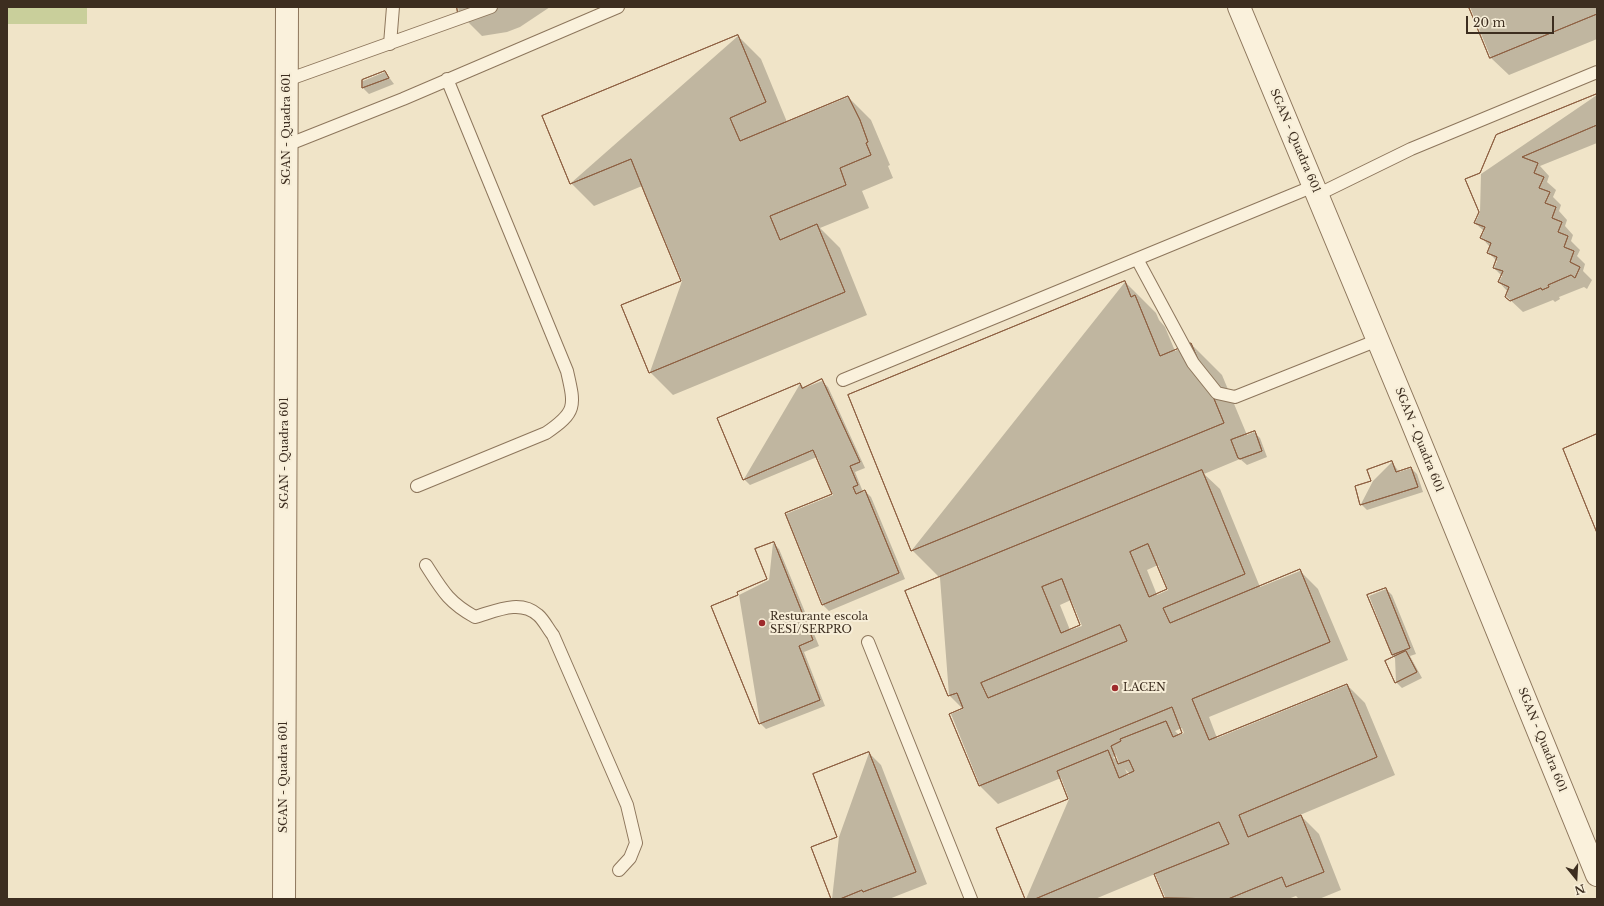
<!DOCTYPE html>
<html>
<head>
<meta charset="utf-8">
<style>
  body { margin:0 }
  #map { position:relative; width:1604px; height:906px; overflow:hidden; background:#f0e4c8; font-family:"Libre Baskerville",serif }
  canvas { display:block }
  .frame { position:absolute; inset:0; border:8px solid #3d2e20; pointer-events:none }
  .north { position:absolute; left:1556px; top:858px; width:40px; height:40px; -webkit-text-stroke:3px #f7eed8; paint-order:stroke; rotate:162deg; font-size:11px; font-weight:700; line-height:16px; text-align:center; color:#3d2e20 }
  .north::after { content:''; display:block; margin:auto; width:14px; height:18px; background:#3d2e20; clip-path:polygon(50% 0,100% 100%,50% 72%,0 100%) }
  .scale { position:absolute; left:1466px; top:16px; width:88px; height:18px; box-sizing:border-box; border:2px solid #3d2e20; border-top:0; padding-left:5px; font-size:12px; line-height:14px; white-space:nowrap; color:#3d2e20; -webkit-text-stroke:3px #f7eed8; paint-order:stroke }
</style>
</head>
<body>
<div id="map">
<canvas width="1604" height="906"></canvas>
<div class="frame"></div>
<div class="north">N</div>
<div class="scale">20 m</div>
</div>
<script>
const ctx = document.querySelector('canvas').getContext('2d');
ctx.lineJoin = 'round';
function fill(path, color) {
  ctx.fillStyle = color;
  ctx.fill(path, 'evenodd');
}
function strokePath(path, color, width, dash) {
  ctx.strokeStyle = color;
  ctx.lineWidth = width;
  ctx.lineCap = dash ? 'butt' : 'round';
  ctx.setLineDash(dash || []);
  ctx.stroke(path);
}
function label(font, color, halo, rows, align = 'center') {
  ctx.font = font + ' "Libre Baskerville",serif';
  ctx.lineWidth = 4;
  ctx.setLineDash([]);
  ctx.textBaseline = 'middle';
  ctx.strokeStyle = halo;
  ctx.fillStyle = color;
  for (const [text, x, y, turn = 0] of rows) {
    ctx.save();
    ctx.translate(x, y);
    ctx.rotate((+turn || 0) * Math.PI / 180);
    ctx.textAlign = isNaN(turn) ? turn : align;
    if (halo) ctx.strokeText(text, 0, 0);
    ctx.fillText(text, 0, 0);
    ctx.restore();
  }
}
const green = new Path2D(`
  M 7,7 L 87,7 L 87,24 L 7,24 Z`);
const shadow = new Path2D(`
  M 458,7 L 550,7 L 520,27 L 507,32 L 482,36 L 459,13 Z
  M 1470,7 L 1597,7 L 1597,39 L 1509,75 L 1491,58 Z
  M 738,36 L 761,59 L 787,122 L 848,97 L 871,120 L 890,165 L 888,166 L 893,178 L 862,191 L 869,208 L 820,228 L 840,248 L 867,315 L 673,395 L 650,372 L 682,281 L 642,186 L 594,206 L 571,183 Z
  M 385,72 L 394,84 L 369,94 L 363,88 L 363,81 Z
  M 1597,95 L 1597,143 L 1540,166 L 1549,176 L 1547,182 L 1556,190 L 1553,197 L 1561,205 L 1559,211 L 1567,220 L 1565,226 L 1573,235 L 1571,241 L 1580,250 L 1577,256 L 1585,264 L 1583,271 L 1592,280 L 1587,289 L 1584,287 L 1559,297 L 1560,299 L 1555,302 L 1553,300 L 1523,312 L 1506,296 L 1508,292 L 1499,282 L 1502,276 L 1494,268 L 1497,261 L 1488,252 L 1490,247 L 1481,237 L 1484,231 L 1475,223 L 1480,212 L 1481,174 Z
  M 1125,282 L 1156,313 L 1159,320 L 1165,327 L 1175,351 L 1191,344 L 1222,375 L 1247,435 L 1254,432 L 1260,438 L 1267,457 L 1247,465 L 1240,459 L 1204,474 L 1220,489 L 1260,587 L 1300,571 L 1318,589 L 1348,660 L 1209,717 L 1217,738 L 1347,685 L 1365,703 L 1395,775 L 1300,815 L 1319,834 L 1341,890 L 1319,899 L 1299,899 L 1296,896 L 1288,899 L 1166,899 L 1155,874 L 1095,899 L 1026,899 L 1069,799 L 1061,778 L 998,804 L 980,786 L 951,714 L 963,709 L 949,695 L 940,578 L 912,550 ZM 1158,565 L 1168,590 L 1157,595 L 1147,570 ZM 1071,600 L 1082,626 L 1070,630 L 1060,605 ZM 1182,728 L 1184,733 L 1179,735 L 1175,731 ZM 1116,755 L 1119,763 L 1113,757 ZM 1125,769 L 1130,774 L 1128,775 Z
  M 822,381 L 828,387 L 865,468 L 855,472 L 863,492 L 865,491 L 871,497 L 905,579 L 829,611 L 823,605 L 786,514 L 833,495 L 817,457 L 750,485 L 744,479 L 800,384 L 804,388 Z
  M 1392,462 L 1399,472 L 1411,468 L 1417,474 L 1423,492 L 1367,510 L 1361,504 L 1373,481 Z
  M 773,543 L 779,549 L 819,646 L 804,652 L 825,706 L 766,729 L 760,723 L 739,595 L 769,580 Z
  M 1386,589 L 1392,595 L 1416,654 L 1410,656 L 1422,678 L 1402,688 L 1396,682 L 1395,658 L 1392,655 L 1369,596 Z
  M 869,753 L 881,765 L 927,884 L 889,899 L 832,899 L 839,837 Z`);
const building = new Path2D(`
  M 457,7 L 490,7 L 458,13 Z
  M 457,7 L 490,7 L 458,13 Z
  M 1469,7 L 1597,7 L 1597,14 L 1490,58 Z
  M 1469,7 L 1597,7 L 1597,14 L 1490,58 Z
  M 738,35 L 766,102 L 730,118 L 740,141 L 848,96 L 860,120 L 868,142 L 866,143 L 871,155 L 840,168 L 846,185 L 770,216 L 780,240 L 817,224 L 845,292 L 649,373 L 621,305 L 681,281 L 645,194 L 631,159 L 570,184 L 542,116 Z
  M 738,35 L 766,102 L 730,118 L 740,141 L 848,96 L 860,120 L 868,142 L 866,143 L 871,155 L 840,168 L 846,185 L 770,216 L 780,240 L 817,224 L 845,292 L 649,373 L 621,305 L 681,281 L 645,194 L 631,159 L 570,184 L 542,116 Z
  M 385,71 L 389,78 L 362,88 L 362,80 Z
  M 385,71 L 389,78 L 362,88 L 362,80 Z
  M 1597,94 L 1597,125 L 1522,157 L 1538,163 L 1534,173 L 1544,177 L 1539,188 L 1550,192 L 1545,203 L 1556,207 L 1552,218 L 1562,222 L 1558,232 L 1568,236 L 1564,247 L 1574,251 L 1570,262 L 1580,267 L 1575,278 L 1571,275 L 1548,285 L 1549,287 L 1542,290 L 1541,288 L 1510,301 L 1505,297 L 1509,287 L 1498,282 L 1503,271 L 1493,268 L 1497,257 L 1487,253 L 1491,243 L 1480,238 L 1485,227 L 1474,223 L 1479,212 L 1465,179 L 1480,173 L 1496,135 Z
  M 1597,94 L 1597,125 L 1522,157 L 1538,163 L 1534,173 L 1544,177 L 1539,188 L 1550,192 L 1545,203 L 1556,207 L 1552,218 L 1562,222 L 1558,232 L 1568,236 L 1564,247 L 1574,251 L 1570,262 L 1580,267 L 1575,278 L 1571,275 L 1548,285 L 1549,287 L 1542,290 L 1541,288 L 1510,301 L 1505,297 L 1509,287 L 1498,282 L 1503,271 L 1493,268 L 1497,257 L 1487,253 L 1491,243 L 1480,238 L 1485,227 L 1474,223 L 1479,212 L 1465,179 L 1480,173 L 1496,135 Z
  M 1125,281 L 1131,297 L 1135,295 L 1160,356 L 1191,343 L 1224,423 L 911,551 L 848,395 Z
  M 1125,281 L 1131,297 L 1135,295 L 1160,356 L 1191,343 L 1224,423 L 911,551 L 848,395 Z
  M 822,379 L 860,462 L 850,466 L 858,485 L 853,487 L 856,494 L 865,490 L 899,573 L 822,605 L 785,513 L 832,494 L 813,450 L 743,480 L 717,418 L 800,383 L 802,388 Z
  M 822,379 L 860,462 L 850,466 L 858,485 L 853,487 L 856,494 L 865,490 L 899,573 L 822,605 L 785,513 L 832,494 L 813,450 L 743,480 L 717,418 L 800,383 L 802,388 Z
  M 1255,431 L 1262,451 L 1240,459 L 1238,458 L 1231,440 Z
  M 1255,431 L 1262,451 L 1240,459 L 1238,458 L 1231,440 Z
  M 1597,434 L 1597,533 L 1563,449 Z
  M 1597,434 L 1597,533 L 1563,449 Z
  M 1392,461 L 1396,472 L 1411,467 L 1418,487 L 1360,505 L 1355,486 L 1371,481 L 1367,470 Z
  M 1392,461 L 1396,472 L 1411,467 L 1418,487 L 1360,505 L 1355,486 L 1371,481 L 1367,470 Z
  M 1202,470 L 1245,574 L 1163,608 L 1170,623 L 1300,569 L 1330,642 L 1192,699 L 1209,740 L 1347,684 L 1377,757 L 1239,815 L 1248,837 L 1301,815 L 1324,872 L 1286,887 L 1282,877 L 1228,899 L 1164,898 L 1154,874 L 1229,844 L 1219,822 L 1035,899 L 1025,899 L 996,828 L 1068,799 L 1057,771 L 1108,750 L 1119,778 L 1134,771 L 1129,760 L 1118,764 L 1111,746 L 1121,741 L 1120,739 L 1166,721 L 1173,737 L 1182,733 L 1172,707 L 979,786 L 949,714 L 963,708 L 957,693 L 948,696 L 905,591 ZM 1148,544 L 1167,589 L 1149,597 L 1130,552 ZM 1062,579 L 1080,625 L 1061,633 L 1042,587 ZM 1120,625 L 1127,641 L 988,698 L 981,683 Z
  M 1202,470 L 1245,574 L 1163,608 L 1170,623 L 1300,569 L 1330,642 L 1192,699 L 1209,740 L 1347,684 L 1377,757 L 1239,815 L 1248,837 L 1301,815 L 1324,872 L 1286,887 L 1282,877 L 1228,899 L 1164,898 L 1154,874 L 1229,844 L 1219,822 L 1035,899 L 1025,899 L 996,828 L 1068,799 L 1057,771 L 1108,750 L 1119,778 L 1134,771 L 1129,760 L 1118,764 L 1111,746 L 1121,741 L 1120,739 L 1166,721 L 1173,737 L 1182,733 L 1172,707 L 979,786 L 949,714 L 963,708 L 957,693 L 948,696 L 905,591 ZM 1148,544 L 1167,589 L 1149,597 L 1130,552 ZM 1062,579 L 1080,625 L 1061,633 L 1042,587 ZM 1120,625 L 1127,641 L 988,698 L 981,683 Z
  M 774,542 L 813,640 L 799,646 L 820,700 L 759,724 L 711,606 L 738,595 L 737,592 L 767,579 L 755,549 Z
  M 774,542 L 813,640 L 799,646 L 820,700 L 759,724 L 711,606 L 738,595 L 737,592 L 767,579 L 755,549 Z
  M 1386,588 L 1410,648 L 1392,655 L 1367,595 Z
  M 1386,588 L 1410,648 L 1392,655 L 1367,595 Z
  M 1406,651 L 1417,672 L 1395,683 L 1385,661 Z
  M 1406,651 L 1417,672 L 1395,683 L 1385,661 Z
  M 869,752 L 916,872 L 863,892 L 862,890 L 840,899 L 831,899 L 811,847 L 837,837 L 813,774 Z
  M 869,752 L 916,872 L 863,892 L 862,890 L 840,899 L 831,899 L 811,847 L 837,837 L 813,774 Z`);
const service = new Path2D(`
  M 390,44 L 393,7
  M 287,80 L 491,7
  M 287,145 L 403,99 L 618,7
  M 1317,195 L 1411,149 L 1597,72
  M 1137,259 L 1193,363 L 1217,393 L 1235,397 L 1378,340
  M 843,380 L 1314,186
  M 417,486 L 546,433 C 577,412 575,406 567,371 L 447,79
  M 426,565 C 442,590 448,602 475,617 C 496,611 520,599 538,615 C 544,620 548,629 553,635 L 627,805 L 636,843 L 630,858 L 619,870
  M 868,642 L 971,899`);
const tertiary = new Path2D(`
  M 1239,7 L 1409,415 L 1597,875
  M 284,899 L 287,7`);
const markers = [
  [762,623,4,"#9e2a2b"],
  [1115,688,4,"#9e2a2b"]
];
const streetNames = [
  ["SGAN - Quadra 601",287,129,-90],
  ["SGAN - Quadra 601",1295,141,67],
  ["SGAN - Quadra 601",1419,440,68],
  ["SGAN - Quadra 601",285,453,-90],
  ["SGAN - Quadra 601",1542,740,68],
  ["SGAN - Quadra 601",284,777,-90]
];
const poiNames = [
  ["Resturante escola",770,617],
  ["SESI/SERPRO",770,630],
  ["LACEN",1123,688]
];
fill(green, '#c9cf9b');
fill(shadow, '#0003');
fill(building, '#cf9f7d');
strokePath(building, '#8d5f41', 1);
strokePath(service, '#8d765c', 14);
strokePath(tertiary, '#8d765c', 24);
strokePath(service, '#faf1dc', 12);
strokePath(tertiary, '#faf1dc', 22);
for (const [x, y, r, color] of markers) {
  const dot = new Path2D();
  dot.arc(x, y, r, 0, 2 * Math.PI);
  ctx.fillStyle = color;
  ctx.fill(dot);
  strokePath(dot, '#f7eed8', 1.5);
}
label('11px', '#3d2e20', '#f7eed8', streetNames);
label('11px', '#3d2e20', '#f7eed8', poiNames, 'left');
</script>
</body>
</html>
